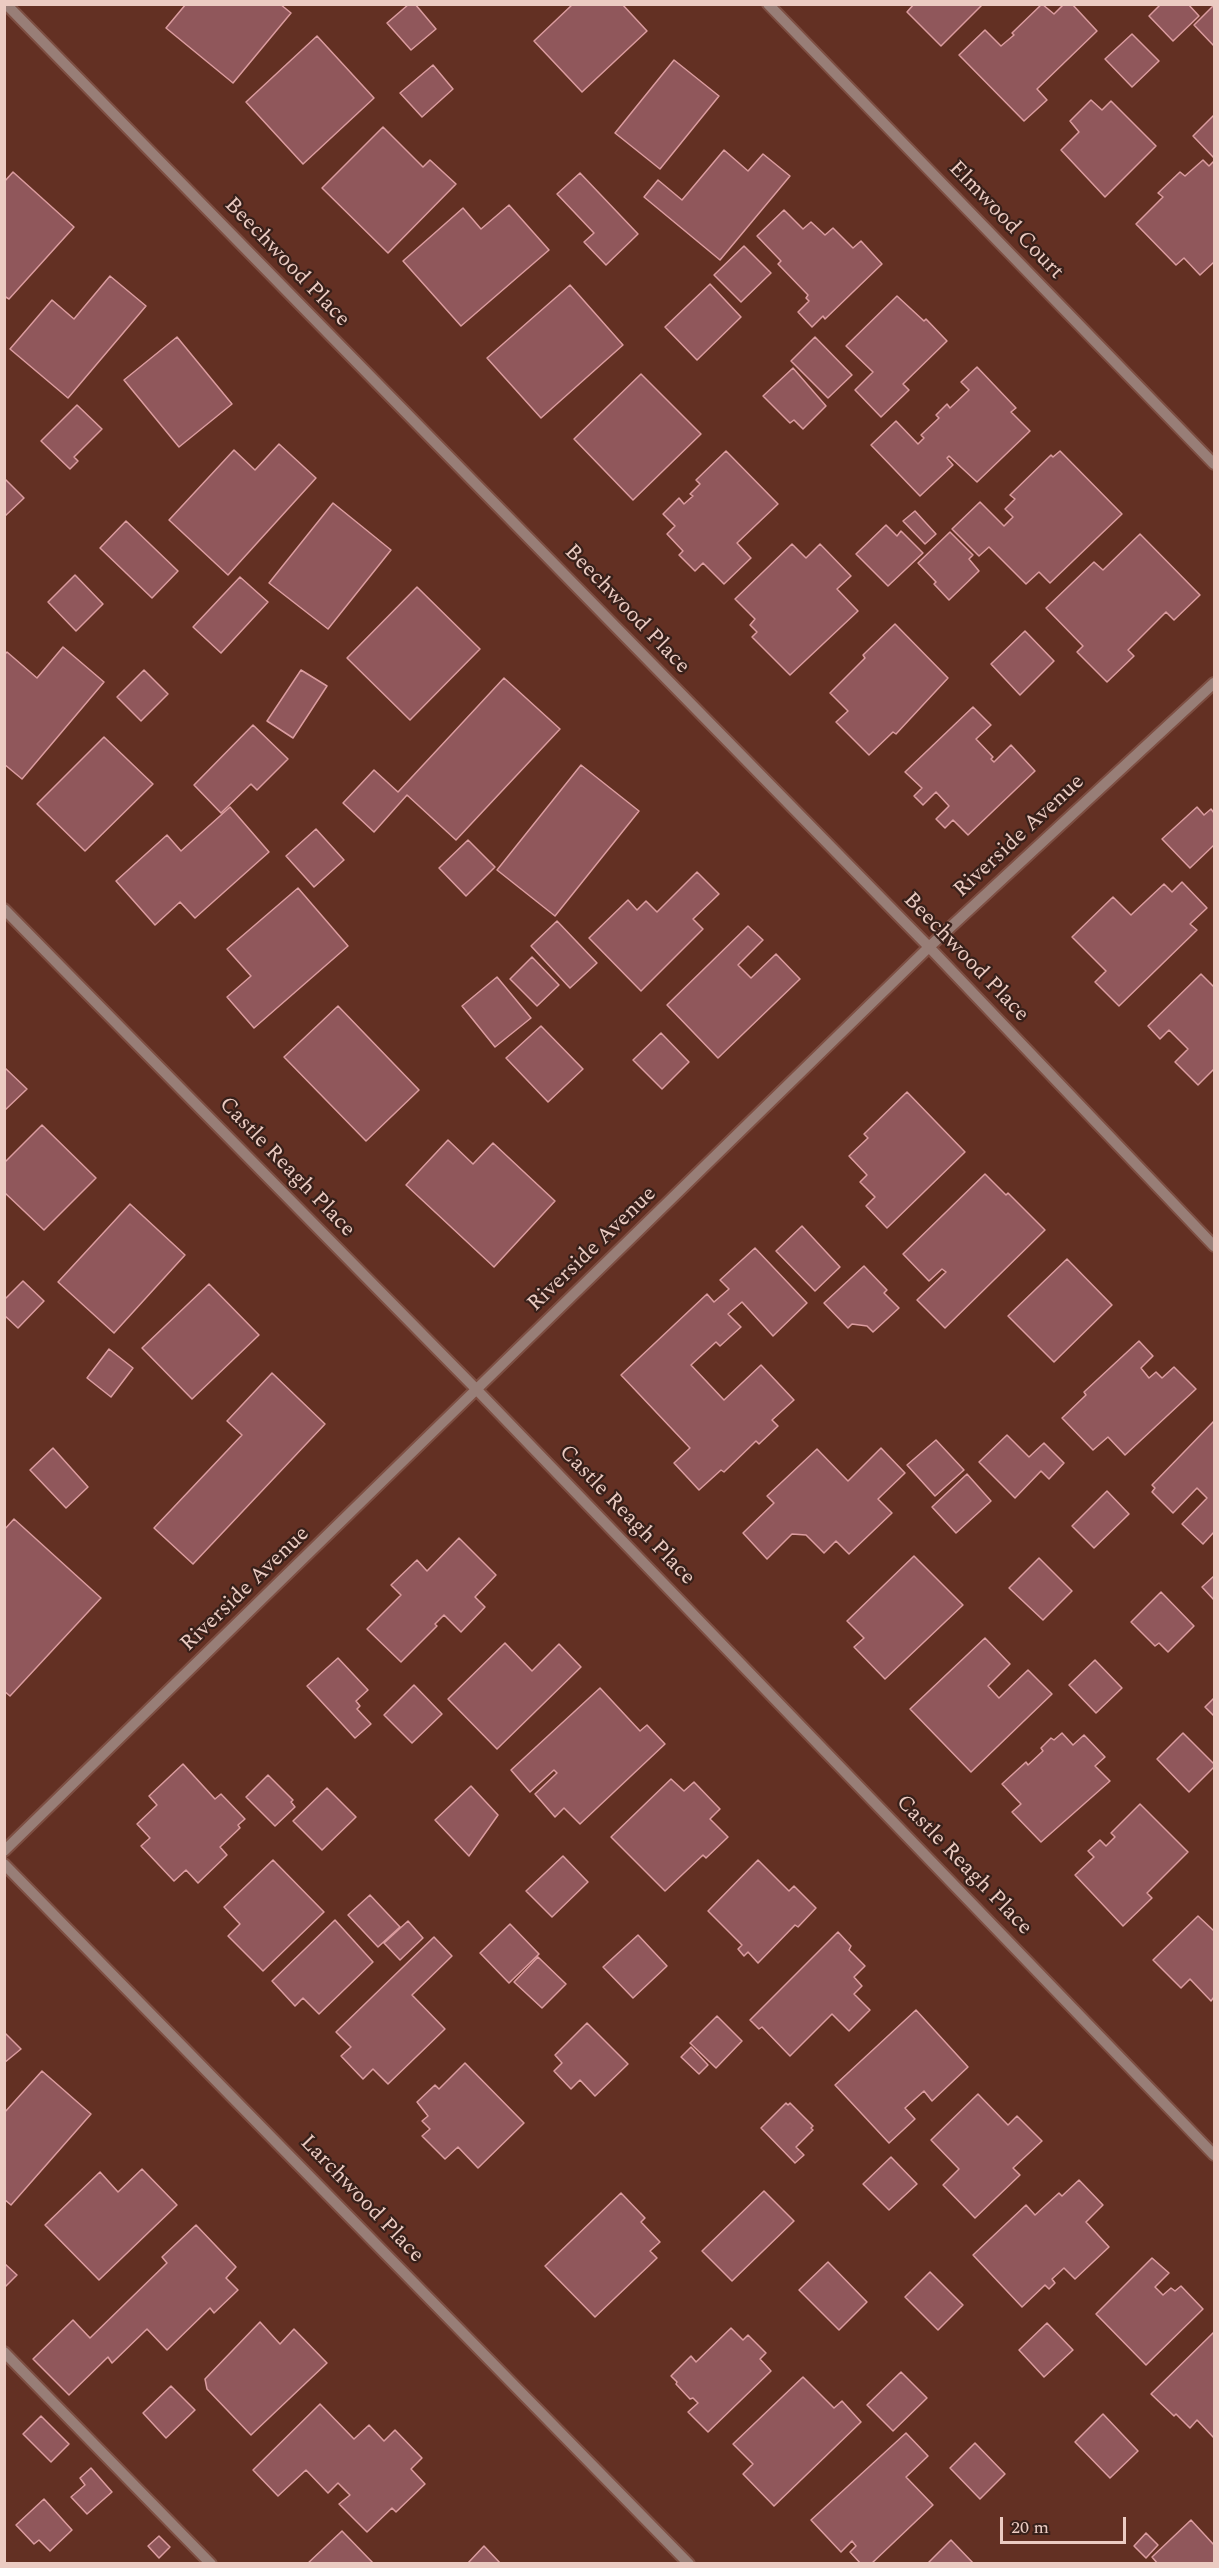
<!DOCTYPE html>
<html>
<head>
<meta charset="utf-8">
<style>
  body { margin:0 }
  #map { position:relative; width:1219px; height:2568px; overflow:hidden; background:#633023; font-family:Spectral,serif }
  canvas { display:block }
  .frame { position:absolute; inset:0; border:6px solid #ebcbc2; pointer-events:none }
  .scale { position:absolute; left:1000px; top:2517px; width:126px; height:27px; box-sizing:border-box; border:3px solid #ebcbc2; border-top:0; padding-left:8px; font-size:18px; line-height:21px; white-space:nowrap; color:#ebcbc2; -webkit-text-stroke:4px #38201a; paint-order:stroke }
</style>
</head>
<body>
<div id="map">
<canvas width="1219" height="2568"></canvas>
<div class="frame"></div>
<div class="scale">20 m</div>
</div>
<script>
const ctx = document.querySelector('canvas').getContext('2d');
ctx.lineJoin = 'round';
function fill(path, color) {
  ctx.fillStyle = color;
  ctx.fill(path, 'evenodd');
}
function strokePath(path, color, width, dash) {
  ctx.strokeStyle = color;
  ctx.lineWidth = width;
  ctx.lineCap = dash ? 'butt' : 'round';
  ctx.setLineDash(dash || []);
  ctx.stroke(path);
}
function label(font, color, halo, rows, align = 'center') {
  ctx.font = font + ' Spectral,serif';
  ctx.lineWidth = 4.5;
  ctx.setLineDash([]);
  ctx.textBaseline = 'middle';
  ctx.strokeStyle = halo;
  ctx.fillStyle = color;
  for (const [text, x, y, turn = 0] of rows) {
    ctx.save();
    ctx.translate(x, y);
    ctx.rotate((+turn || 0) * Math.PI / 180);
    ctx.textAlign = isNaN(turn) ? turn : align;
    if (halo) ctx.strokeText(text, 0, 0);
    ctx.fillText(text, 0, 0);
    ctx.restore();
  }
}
const building = new Path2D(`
  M 186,4 L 280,4 L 291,13 L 233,83 L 166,28 Z
  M 409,4 L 415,4 L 436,29 L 411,50 L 387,23 Z
  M 573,4 L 622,4 L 647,31 L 582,92 L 534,41 Z
  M 914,4 L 983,4 L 941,46 L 907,12 Z
  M 1042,4 L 1054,14 L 1064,4 L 1072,4 L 1097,31 L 1037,89 L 1047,100 L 1024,121 L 959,55 L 985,30 L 1001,46 L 1014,35 L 1012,33 Z
  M 1161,4 L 1188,4 L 1199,16 L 1173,41 L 1149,16 Z
  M 1214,5 L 1214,46 L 1194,25 Z
  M 1132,34 L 1159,61 L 1132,87 L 1105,59 Z
  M 317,36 L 374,98 L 303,164 L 246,102 Z
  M 674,60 L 719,96 L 660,169 L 615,133 Z
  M 433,65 L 453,89 L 422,117 L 400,93 Z
  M 1091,100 L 1102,110 L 1111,101 L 1156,146 L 1105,197 L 1061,150 L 1079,132 L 1070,121 Z
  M 1214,115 L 1214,158 L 1193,136 Z
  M 383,127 L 423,167 L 430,160 L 456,184 L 388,253 L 322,188 Z
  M 724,150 L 748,171 L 763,154 L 790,176 L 720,260 L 644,197 L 658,180 L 682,200 Z
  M 1203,160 L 1209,166 L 1214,161 L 1214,262 L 1200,275 L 1184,258 L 1176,265 L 1136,224 L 1163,197 L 1158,193 L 1180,172 L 1185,176 Z
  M 13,172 L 74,227 L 9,299 L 4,296 L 4,182 Z
  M 580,173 L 638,234 L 606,265 L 584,242 L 594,233 L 557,194 Z
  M 509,205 L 549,250 L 461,326 L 403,261 L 463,208 L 481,229 Z
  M 784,210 L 803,229 L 811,222 L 825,235 L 833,228 L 853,248 L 861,241 L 882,264 L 825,319 L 823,316 L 812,327 L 798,312 L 809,301 L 806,298 L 808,295 L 778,264 L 781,261 L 757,236 Z
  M 744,246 L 771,273 L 741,302 L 714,275 Z
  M 110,276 L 146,306 L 68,398 L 10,349 L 52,300 L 74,319 Z
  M 710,284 L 741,317 L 697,360 L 665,327 Z
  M 570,285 L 623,345 L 541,418 L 487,358 Z
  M 897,296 L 924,321 L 926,319 L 947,341 L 903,384 L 909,390 L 881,417 L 855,390 L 873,372 L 846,346 Z
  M 177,337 L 232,404 L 179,447 L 124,380 Z
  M 815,337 L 852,375 L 828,398 L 791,361 Z
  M 977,367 L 1016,408 L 1011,412 L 1030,431 L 977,482 L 949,456 L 947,458 L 953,465 L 920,496 L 871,445 L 896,421 L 918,444 L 924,438 L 921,435 L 939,418 L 936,415 L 947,404 L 950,408 L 969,390 L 961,382 Z
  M 793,368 L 826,406 L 803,429 L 794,420 L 790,423 L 763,396 Z
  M 641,374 L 701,434 L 633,500 L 574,439 Z
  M 77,405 L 102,429 L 74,457 L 78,461 L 70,469 L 41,441 Z
  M 279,444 L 316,478 L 228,575 L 169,520 L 234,450 L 255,470 Z
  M 726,451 L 778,504 L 737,543 L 751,558 L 724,584 L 703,563 L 695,571 L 679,555 L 683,551 L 667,534 L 675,526 L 663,514 L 679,498 L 684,504 L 693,496 L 690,494 L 700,484 L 696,480 Z
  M 1060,451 L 1122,514 L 1050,583 L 1039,572 L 1026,584 L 989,547 L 979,556 L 952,529 L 980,502 L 1004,526 L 1013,517 L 1005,509 L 1015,499 L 1010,495 L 1051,455 L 1053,457 Z
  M 4,478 L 24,498 L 4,517 Z
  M 333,503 L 391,550 L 328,629 L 269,583 Z
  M 915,511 L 936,534 L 925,544 L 903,521 Z
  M 126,521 L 178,571 L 152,598 L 100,548 Z
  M 886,525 L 897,536 L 901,531 L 923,553 L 888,586 L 856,554 Z
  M 950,532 L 973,555 L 969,559 L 979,571 L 949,600 L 934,584 L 936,582 L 918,563 Z
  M 1140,534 L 1200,595 L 1174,620 L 1166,612 L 1128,650 L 1134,656 L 1107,682 L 1077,652 L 1083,646 L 1046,608 L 1094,562 L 1103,570 Z
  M 792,544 L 806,558 L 820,544 L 851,576 L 837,589 L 858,611 L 790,675 L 752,637 L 757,632 L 750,625 L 755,619 L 735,599 Z
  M 75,575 L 103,604 L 76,631 L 48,602 Z
  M 240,577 L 268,602 L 221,653 L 193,627 Z
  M 417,587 L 480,649 L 410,720 L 347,658 Z
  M 895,624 L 948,678 L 896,734 L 893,732 L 869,755 L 836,722 L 848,711 L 830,693 L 865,658 L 863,655 Z
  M 1025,631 L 1054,661 L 1020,695 L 991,664 Z
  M 63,647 L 104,682 L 22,779 L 4,764 L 4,655 L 7,652 L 37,678 Z
  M 144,670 L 168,694 L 141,721 L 117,697 Z
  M 301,670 L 327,686 L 293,738 L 267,721 Z
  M 504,678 L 560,729 L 456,840 L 407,795 L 374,832 L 343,803 L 374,770 L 398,792 Z
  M 973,707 L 991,725 L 976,739 L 993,757 L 991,759 L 994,762 L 1011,745 L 1035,771 L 968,835 L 953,820 L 945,828 L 936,819 L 949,806 L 936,792 L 923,805 L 914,796 L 922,788 L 905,772 Z
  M 253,725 L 288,759 L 257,790 L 251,784 L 221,813 L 194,785 Z
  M 104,737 L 153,784 L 85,851 L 37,804 Z
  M 581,765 L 639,811 L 555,916 L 497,870 Z
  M 230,807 L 269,852 L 195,918 L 180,902 L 155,925 L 116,881 L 167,835 L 181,851 Z
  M 1197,807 L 1204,815 L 1211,809 L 1214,813 L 1214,845 L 1190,868 L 1162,839 Z
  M 316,829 L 344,860 L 314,887 L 286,856 Z
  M 468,840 L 495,867 L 466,896 L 439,868 Z
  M 697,872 L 719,894 L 693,919 L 703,929 L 641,991 L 589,938 L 628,900 L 637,910 L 646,901 L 657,912 Z
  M 1182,882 L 1207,908 L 1190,924 L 1197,930 L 1119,1006 L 1095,982 L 1106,971 L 1072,937 L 1113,897 L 1131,915 L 1164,884 L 1172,892 Z
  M 298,888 L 348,946 L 254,1028 L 227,997 L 251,976 L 227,949 Z
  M 557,921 L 597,963 L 570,988 L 531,946 Z
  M 748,926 L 763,940 L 738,965 L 751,978 L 776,954 L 800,979 L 718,1058 L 667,1005 Z
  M 532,957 L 559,985 L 537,1006 L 510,979 Z
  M 1201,974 L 1214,987 L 1214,1069 L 1198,1085 L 1175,1062 L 1188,1049 L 1169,1030 L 1160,1039 L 1148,1026 Z
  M 497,977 L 531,1018 L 495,1047 L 462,1006 Z
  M 338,1006 L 419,1090 L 366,1141 L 284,1057 Z
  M 541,1026 L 583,1069 L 548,1102 L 506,1058 Z
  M 661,1033 L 689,1062 L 662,1089 L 633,1060 Z
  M 4,1067 L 27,1089 L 4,1111 Z
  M 907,1092 L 965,1152 L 887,1228 L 866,1206 L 875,1197 L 860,1182 L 867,1175 L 849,1156 L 868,1138 L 864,1134 Z
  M 42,1125 L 96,1178 L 44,1230 L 4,1192 L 4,1163 Z
  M 448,1140 L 473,1164 L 493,1143 L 555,1201 L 494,1267 L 406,1185 Z
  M 985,1174 L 1006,1195 L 1008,1193 L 1045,1230 L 945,1328 L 917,1300 L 946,1272 L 942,1269 L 929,1281 L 903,1254 Z
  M 130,1204 L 185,1255 L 114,1333 L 58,1282 Z
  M 802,1226 L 840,1267 L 815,1291 L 776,1251 Z
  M 755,1248 L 807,1303 L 773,1336 L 742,1302 L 728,1314 L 741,1327 L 720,1346 L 716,1342 L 691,1365 L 724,1400 L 761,1365 L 794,1400 L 772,1420 L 778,1426 L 759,1444 L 756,1441 L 724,1472 L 721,1470 L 699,1490 L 674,1463 L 690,1448 L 621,1375 L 707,1294 L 714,1302 L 729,1289 L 720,1280 Z
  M 1067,1259 L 1112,1305 L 1054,1362 L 1008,1316 Z
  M 864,1266 L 887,1290 L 884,1293 L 899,1308 L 873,1332 L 867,1326 L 852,1324 L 848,1328 L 824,1303 Z
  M 23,1281 L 44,1301 L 18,1328 L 4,1315 L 4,1300 Z
  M 209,1284 L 259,1335 L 192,1399 L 142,1348 Z
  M 1139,1341 L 1153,1356 L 1141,1368 L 1149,1378 L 1156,1372 L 1162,1378 L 1174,1367 L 1196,1389 L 1125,1455 L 1108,1437 L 1093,1450 L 1062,1418 L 1086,1395 L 1084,1392 Z
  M 109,1349 L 133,1368 L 111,1397 L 87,1378 Z
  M 272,1373 L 325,1424 L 193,1564 L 154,1528 L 242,1435 L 227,1421 Z
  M 1214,1421 L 1214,1532 L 1203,1544 L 1182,1524 L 1207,1498 L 1197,1488 L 1173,1513 L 1152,1492 L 1155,1488 L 1152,1485 Z
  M 1007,1435 L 1029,1457 L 1044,1443 L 1064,1463 L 1049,1479 L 1041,1471 L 1015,1498 L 979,1462 Z
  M 936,1440 L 964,1470 L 935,1496 L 907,1465 Z
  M 53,1448 L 88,1487 L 66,1508 L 30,1470 Z
  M 881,1448 L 905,1473 L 878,1499 L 892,1513 L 849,1554 L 836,1541 L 824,1553 L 806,1535 L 792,1534 L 767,1559 L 743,1533 L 774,1503 L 767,1496 L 817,1449 L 848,1481 Z
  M 967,1474 L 991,1501 L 956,1533 L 932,1507 Z
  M 1107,1491 L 1129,1514 L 1094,1548 L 1072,1526 Z
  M 14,1519 L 101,1598 L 10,1696 L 4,1691 L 4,1530 Z
  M 459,1538 L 496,1575 L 475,1597 L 485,1607 L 461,1632 L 444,1615 L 435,1624 L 437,1626 L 401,1662 L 367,1629 L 401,1595 L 391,1585 L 417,1560 L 427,1571 Z
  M 914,1556 L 963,1605 L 885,1679 L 854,1647 L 864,1638 L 847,1621 Z
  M 1039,1558 L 1072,1591 L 1043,1620 L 1009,1588 Z
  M 1214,1576 L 1214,1600 L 1202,1587 Z
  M 1161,1592 L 1194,1626 L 1168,1652 L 1159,1643 L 1155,1646 L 1131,1622 Z
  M 985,1638 L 1010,1664 L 988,1686 L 999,1698 L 1028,1670 L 1052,1694 L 971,1772 L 910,1709 Z
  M 505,1643 L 532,1671 L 559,1644 L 581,1667 L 497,1749 L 448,1699 Z
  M 338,1658 L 368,1690 L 356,1701 L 360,1706 L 357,1709 L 371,1724 L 355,1738 L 307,1686 Z
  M 1095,1660 L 1122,1688 L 1096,1713 L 1069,1685 Z
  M 414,1685 L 442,1714 L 412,1743 L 384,1715 Z
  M 600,1688 L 640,1731 L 647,1725 L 665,1744 L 580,1824 L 564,1808 L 555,1817 L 535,1794 L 557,1773 L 554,1770 L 530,1792 L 511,1770 Z
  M 1214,1698 L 1214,1716 L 1205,1707 Z
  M 1062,1733 L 1073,1745 L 1084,1735 L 1105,1757 L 1095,1766 L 1110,1781 L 1041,1842 L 1012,1812 L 1021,1804 L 1002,1784 L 1026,1762 L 1028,1765 L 1043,1751 L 1041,1748 L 1051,1738 L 1054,1740 Z
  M 1183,1733 L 1214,1764 L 1214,1767 L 1189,1792 L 1157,1759 Z
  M 183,1764 L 215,1799 L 221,1794 L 245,1819 L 238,1825 L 240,1828 L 220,1847 L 227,1855 L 198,1883 L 186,1870 L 174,1881 L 141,1846 L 150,1838 L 137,1824 L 157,1805 L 149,1796 Z
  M 268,1775 L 293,1800 L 291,1802 L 295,1807 L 275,1826 L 246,1797 Z
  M 671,1779 L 684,1791 L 694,1782 L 720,1809 L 710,1819 L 728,1837 L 706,1858 L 703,1855 L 665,1891 L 611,1837 Z
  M 471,1786 L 498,1815 L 469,1856 L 435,1820 Z
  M 327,1788 L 356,1817 L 322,1850 L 293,1821 Z
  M 1140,1804 L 1188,1852 L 1147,1893 L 1152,1898 L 1123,1926 L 1075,1875 L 1094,1857 L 1088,1851 L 1100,1840 L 1106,1846 L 1115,1837 L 1111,1833 Z
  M 563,1856 L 588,1882 L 552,1917 L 526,1891 Z
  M 273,1860 L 324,1912 L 263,1971 L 228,1936 L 240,1924 L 224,1907 Z
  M 758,1860 L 789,1891 L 794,1886 L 816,1908 L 798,1927 L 795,1925 L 758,1963 L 748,1952 L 744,1956 L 738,1949 L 742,1945 L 708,1911 Z
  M 370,1895 L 400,1927 L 378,1947 L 348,1915 Z
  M 1198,1916 L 1214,1931 L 1214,1997 L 1211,2001 L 1190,1979 L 1181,1988 L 1153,1960 Z
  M 335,1920 L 373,1962 L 319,2014 L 303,1998 L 295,2006 L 272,1981 Z
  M 408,1921 L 423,1938 L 400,1960 L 384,1943 Z
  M 510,1924 L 539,1954 L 509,1983 L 480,1953 Z
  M 838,1932 L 851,1946 L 849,1950 L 865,1966 L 854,1977 L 862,1986 L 854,1994 L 870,2010 L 849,2031 L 832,2014 L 790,2056 L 762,2027 L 759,2029 L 750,2020 Z
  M 638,1935 L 667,1966 L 633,1998 L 603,1967 Z
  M 434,1937 L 452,1956 L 412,1995 L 445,2029 L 388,2084 L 373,2069 L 363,2079 L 341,2056 L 351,2047 L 336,2032 Z
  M 538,1957 L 566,1984 L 542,2008 L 514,1982 Z
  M 916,2010 L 968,2067 L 932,2101 L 924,2091 L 905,2108 L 915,2119 L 889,2143 L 835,2085 Z
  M 717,2016 L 742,2041 L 716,2068 L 690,2043 Z
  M 587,2023 L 628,2064 L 595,2096 L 580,2080 L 571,2089 L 554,2071 L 562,2063 L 555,2055 Z
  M 4,2032 L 21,2049 L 4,2063 Z
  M 691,2047 L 708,2065 L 699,2074 L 681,2057 Z
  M 465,2063 L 524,2123 L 478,2168 L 458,2147 L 445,2159 L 422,2136 L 430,2129 L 422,2121 L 428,2116 L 417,2102 L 435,2085 L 439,2089 Z
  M 42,2071 L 91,2114 L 11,2205 L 4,2199 L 4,2113 Z
  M 978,2094 L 1008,2125 L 1017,2116 L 1042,2141 L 1013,2168 L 1020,2175 L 975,2218 L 943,2185 L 959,2169 L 931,2140 Z
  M 786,2103 L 788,2105 L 790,2103 L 813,2126 L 811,2128 L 813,2130 L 796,2147 L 804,2155 L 795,2163 L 761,2128 Z
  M 891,2157 L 917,2184 L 889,2210 L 863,2184 Z
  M 142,2169 L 177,2205 L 99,2280 L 45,2225 L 100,2172 L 118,2192 Z
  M 1079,2180 L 1103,2205 L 1086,2222 L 1109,2247 L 1075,2279 L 1064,2268 L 1052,2279 L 1055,2283 L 1049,2289 L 1045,2285 L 1022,2307 L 973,2255 L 1026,2205 L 1035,2215 L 1059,2193 L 1062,2196 Z
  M 764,2191 L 794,2221 L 732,2281 L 702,2251 Z
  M 621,2193 L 645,2218 L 641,2222 L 660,2242 L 650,2251 L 657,2258 L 595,2317 L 545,2266 Z
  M 196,2225 L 236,2267 L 226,2278 L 238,2290 L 214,2313 L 210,2308 L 167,2350 L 147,2329 L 112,2363 L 108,2357 L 69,2395 L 33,2359 L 73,2320 L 90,2338 L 167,2263 L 162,2257 Z
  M 1152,2258 L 1169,2273 L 1155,2287 L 1163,2295 L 1171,2288 L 1175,2291 L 1181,2286 L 1203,2309 L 1146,2365 L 1096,2314 Z
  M 828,2262 L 867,2302 L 839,2330 L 799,2290 Z
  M 4,2263 L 17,2275 L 4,2288 Z
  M 930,2272 L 963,2305 L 938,2330 L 905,2297 Z
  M 260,2322 L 280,2344 L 294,2329 L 327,2363 L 251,2435 L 207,2389 L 205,2379 Z
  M 1047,2323 L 1073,2350 L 1044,2377 L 1019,2350 Z
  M 731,2328 L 743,2340 L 748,2335 L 766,2353 L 760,2359 L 771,2371 L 708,2432 L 688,2412 L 698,2403 L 693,2398 L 690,2399 L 676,2384 L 677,2382 L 671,2376 L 691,2356 L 696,2362 Z
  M 1214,2332 L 1214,2438 L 1197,2420 L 1190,2428 L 1176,2414 L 1174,2416 L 1151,2394 Z
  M 901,2372 L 927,2398 L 893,2431 L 867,2405 Z
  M 803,2377 L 834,2408 L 842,2401 L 861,2422 L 774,2506 L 743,2474 L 753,2464 L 733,2444 Z
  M 171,2386 L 195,2410 L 166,2438 L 143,2413 Z
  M 320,2404 L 354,2439 L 369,2425 L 384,2441 L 395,2430 L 422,2458 L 411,2469 L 425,2484 L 396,2512 L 392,2508 L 367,2532 L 339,2504 L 350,2495 L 338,2483 L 328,2493 L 306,2470 L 278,2496 L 253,2470 Z
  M 1103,2414 L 1138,2451 L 1110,2478 L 1075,2442 Z
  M 41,2416 L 69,2444 L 51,2462 L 23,2434 Z
  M 906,2433 L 928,2456 L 906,2477 L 933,2505 L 871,2564 L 861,2564 L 850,2552 L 856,2546 L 852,2541 L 841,2552 L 811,2520 Z
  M 975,2443 L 1005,2474 L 980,2499 L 950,2468 Z
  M 91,2468 L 112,2492 L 87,2514 L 71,2497 L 85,2485 L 80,2478 Z
  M 44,2499 L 72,2530 L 50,2551 L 39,2540 L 34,2544 L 16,2525 Z
  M 1191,2520 L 1214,2545 L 1214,2564 L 1158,2564 L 1152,2557 Z
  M 342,2531 L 374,2564 L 307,2564 Z
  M 1146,2533 L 1158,2545 L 1146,2558 L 1134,2546 Z
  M 159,2536 L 170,2547 L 159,2558 L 148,2546 Z
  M 951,2540 L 974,2564 L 927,2564 Z
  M 484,2546 L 501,2564 L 467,2564 Z`);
const minor = new Path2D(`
  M 6,4 L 929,947 L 1214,1246
  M 768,4 L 1214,464
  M 4,909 L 478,1391 L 1214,2155
  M 4,1851 L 929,947 L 1214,683
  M 4,1864 L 689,2564
  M 4,2352 L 211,2564`);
const streetNames = [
  ["Elmwood Court",1005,221,46],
  ["Beechwood Place",286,263,46],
  ["Beechwood Place",626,610,46],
  ["Riverside Avenue",1020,837,-43],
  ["Beechwood Place",965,958,46],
  ["Castle Reagh Place",286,1168,46],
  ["Riverside Avenue",593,1250,-44],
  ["Castle Reagh Place",626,1516,46],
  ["Riverside Avenue",246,1590,-44],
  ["Castle Reagh Place",963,1866,46],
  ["Larchwood Place",361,2200,46]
];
fill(building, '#90575b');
strokePath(building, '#db9c9f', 1.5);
strokePath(minor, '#7e4f43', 14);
strokePath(minor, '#987e77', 10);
label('22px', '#ebcbc2', '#38201a', streetNames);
</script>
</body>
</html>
